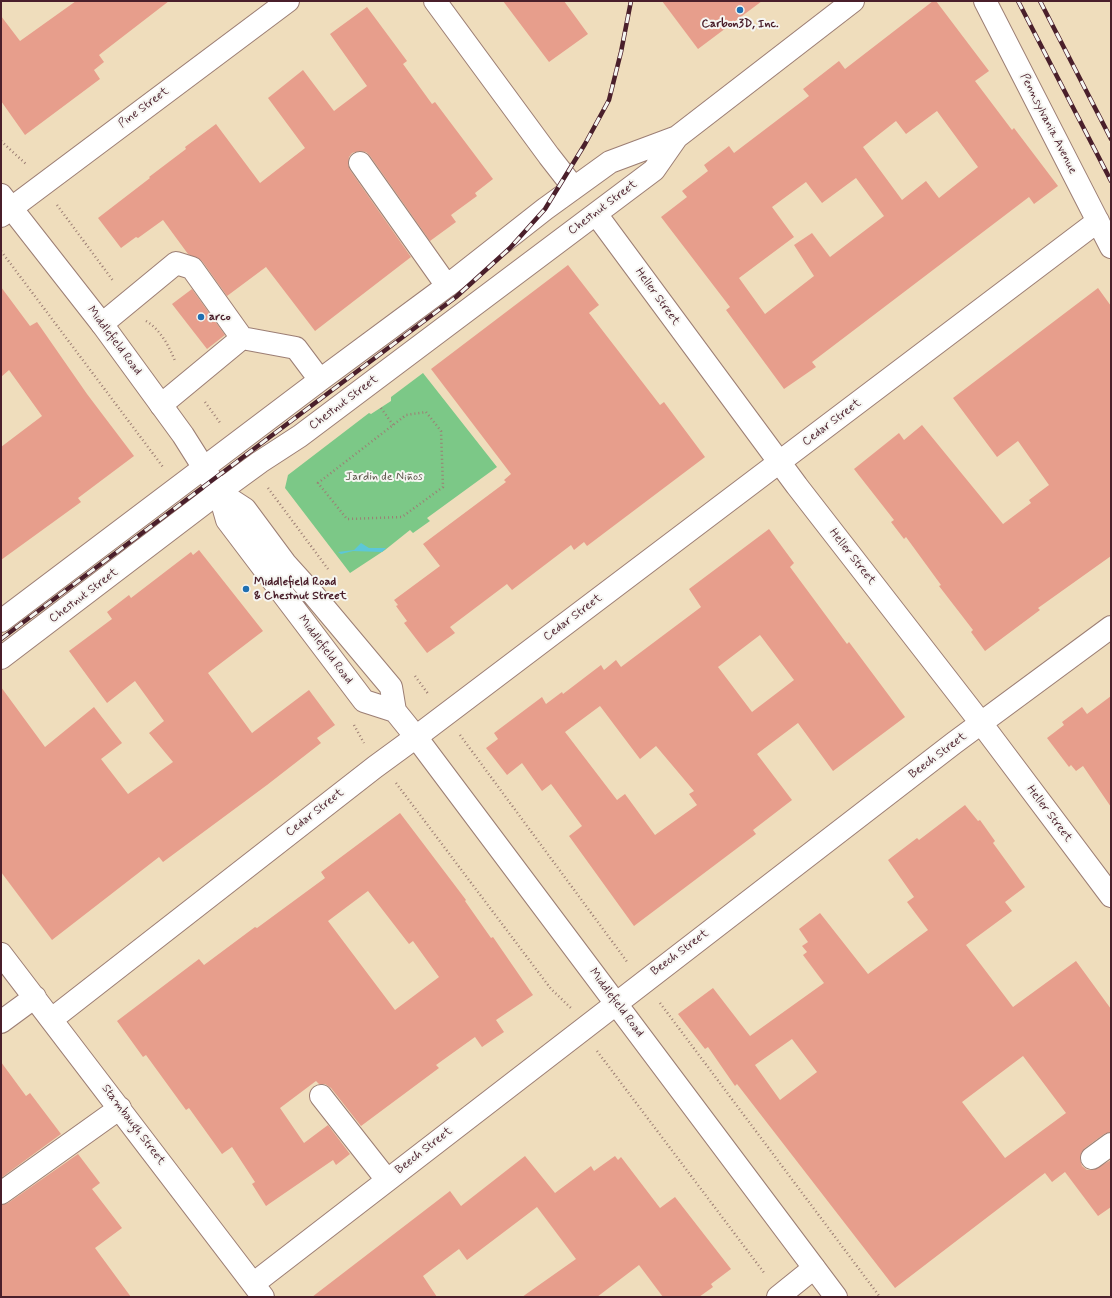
<!DOCTYPE html>
<html>
<head>
<meta charset="utf-8">
<style>
  body { margin:0 }
  #map { position:relative; width:1112px; height:1298px; overflow:hidden; background:#efddbc; font-family:Mynerve,sans-serif }
  canvas { display:block }
  .frame { position:absolute; inset:0; border:2px solid #4a1f2b; pointer-events:none }
</style>
</head>
<body>
<div id="map">
<canvas width="1112" height="1298"></canvas>
<div class="frame"></div>
</div>
<script>
const ctx = document.querySelector('canvas').getContext('2d');
ctx.lineJoin = 'round';
function fill(path, color) {
  ctx.fillStyle = color;
  ctx.fill(path, 'evenodd');
}
function strokePath(path, color, width, dash) {
  ctx.strokeStyle = color;
  ctx.lineWidth = width;
  ctx.lineCap = dash ? 'butt' : 'round';
  ctx.setLineDash(dash || []);
  ctx.stroke(path);
}
function label(font, color, halo, rows, align = 'center') {
  ctx.font = font + ' Mynerve,sans-serif';
  ctx.lineWidth = 4;
  ctx.setLineDash([]);
  ctx.textBaseline = 'middle';
  ctx.strokeStyle = halo;
  ctx.fillStyle = color;
  for (const [text, x, y, turn = 0] of rows) {
    ctx.save();
    ctx.translate(x, y);
    ctx.rotate((+turn || 0) * Math.PI / 180);
    ctx.textAlign = isNaN(turn) ? turn : align;
    if (halo) ctx.strokeText(text, 0, 0);
    ctx.fillText(text, 0, 0);
    ctx.restore();
  }
}
const green = new Path2D(`
  M 423,373 L 497,467 L 427,518 L 430,521 L 413,533 L 410,530 L 385,550 L 350,573 L 285,488 L 288,475 L 369,413 L 371,414 L 391,401 L 391,397 Z`);
const water = new Path2D(`
  M 361,543 L 369,548 L 386,548 L 382,552 L 353,551 L 341,554 L 338,552 L 354,550 Z`);
const building = new Path2D(`
  M 76,1 L 169,1 L 99,55 L 104,62 L 94,70 L 100,79 L 25,135 L 1,101 L 1,16 L 20,41 Z
  M 503,1 L 564,1 L 588,34 L 549,62 Z
  M 662,1 L 762,1 L 698,49 Z
  M 933,1 L 936,1 L 989,71 L 975,81 L 1012,130 L 1014,128 L 1058,186 L 1034,204 L 1029,197 L 812,362 L 816,367 L 784,389 L 726,310 L 730,307 L 661,217 L 687,197 L 682,191 L 708,171 L 704,165 L 729,146 L 734,153 L 809,96 L 803,89 L 839,61 L 845,69 ZM 937,111 L 978,167 L 939,198 L 926,181 L 902,200 L 863,147 L 896,121 L 906,134 ZM 856,178 L 884,216 L 830,257 L 812,233 L 794,245 L 814,276 L 765,314 L 739,278 L 794,237 L 772,207 L 806,182 L 822,203 Z
  M 367,7 L 407,61 L 403,64 L 432,104 L 435,102 L 493,179 L 475,193 L 477,196 L 451,215 L 456,222 L 430,241 L 370,156 L 366,152 L 359,151 L 352,153 L 349,157 L 348,164 L 350,170 L 411,257 L 315,331 L 266,267 L 227,296 L 202,261 L 188,254 L 163,220 L 138,238 L 136,237 L 121,248 L 98,218 L 150,178 L 149,177 L 186,149 L 185,147 L 216,124 L 260,183 L 305,148 L 268,98 L 303,70 L 334,111 L 367,86 L 330,34 Z
  M 568,265 L 599,305 L 589,313 L 660,405 L 664,402 L 705,457 L 587,546 L 584,542 L 574,550 L 571,545 L 512,590 L 507,584 L 450,627 L 455,633 L 427,653 L 404,623 L 407,621 L 396,606 L 398,605 L 394,600 L 440,566 L 423,544 L 506,482 L 504,480 L 511,474 L 431,369 Z
  M 1,287 L 30,326 L 37,322 L 87,394 L 134,456 L 78,498 L 81,502 L 1,560 L 1,447 L 42,416 L 9,370 L 1,377 Z
  M 1098,288 L 1111,306 L 1111,556 L 1038,608 L 1040,610 L 985,651 L 971,632 L 973,630 L 939,586 L 941,585 L 906,537 L 904,539 L 891,522 L 894,520 L 854,469 L 899,433 L 904,440 L 922,425 L 1003,524 L 1031,503 L 1029,500 L 1049,485 L 1018,441 L 997,457 L 953,398 Z
  M 192,289 L 225,335 L 207,349 L 172,304 Z
  M 769,529 L 794,563 L 790,567 L 847,644 L 849,642 L 905,717 L 833,771 L 798,723 L 757,754 L 792,800 L 753,830 L 756,834 L 634,926 L 569,836 L 582,826 L 551,784 L 542,791 L 522,763 L 507,775 L 486,748 L 498,739 L 494,733 L 542,697 L 546,704 L 562,692 L 563,694 L 601,665 L 604,670 L 616,660 L 621,667 L 701,607 L 689,589 ZM 760,635 L 794,680 L 752,712 L 718,667 ZM 600,706 L 640,759 L 656,746 L 694,791 L 689,794 L 697,805 L 655,835 L 625,794 L 617,800 L 565,732 Z
  M 199,550 L 263,631 L 208,673 L 252,733 L 309,690 L 335,725 L 317,738 L 321,743 L 267,785 L 163,862 L 159,857 L 52,940 L 1,872 L 1,687 L 45,747 L 94,707 L 122,743 L 101,759 L 128,794 L 173,762 L 149,733 L 164,721 L 135,681 L 107,703 L 69,651 L 112,619 L 107,612 L 129,595 L 131,598 L 191,552 L 193,555 Z
  M 1111,696 L 1111,807 L 1083,766 L 1076,771 L 1071,765 L 1069,767 L 1047,738 L 1064,725 L 1062,722 L 1082,707 L 1087,714 Z
  M 965,805 L 978,821 L 980,820 L 995,841 L 993,843 L 1025,887 L 1005,902 L 1012,911 L 966,945 L 1013,1007 L 1076,961 L 1111,1009 L 1111,1132 L 1104,1134 L 1085,1148 L 1081,1153 L 1080,1159 L 1082,1166 L 1087,1170 L 1093,1170 L 1111,1160 L 1111,1207 L 1098,1216 L 1065,1172 L 1052,1182 L 1045,1173 L 895,1288 L 737,1084 L 735,1086 L 708,1047 L 705,1049 L 678,1014 L 713,988 L 750,1036 L 824,983 L 803,955 L 807,952 L 802,946 L 808,942 L 799,929 L 820,913 L 868,974 L 928,930 L 907,902 L 914,897 L 888,860 L 917,838 L 919,840 ZM 792,1039 L 817,1072 L 780,1100 L 755,1065 ZM 1023,1056 L 1066,1113 L 1005,1158 L 962,1102 Z
  M 400,813 L 466,900 L 465,901 L 491,938 L 493,937 L 533,995 L 496,1020 L 504,1032 L 482,1047 L 475,1037 L 436,1065 L 439,1068 L 361,1126 L 331,1088 L 325,1084 L 319,1084 L 316,1081 L 280,1108 L 304,1143 L 328,1125 L 350,1154 L 336,1165 L 333,1160 L 266,1206 L 252,1184 L 255,1182 L 232,1147 L 222,1154 L 189,1108 L 186,1110 L 146,1055 L 143,1057 L 117,1021 L 199,959 L 204,965 L 255,927 L 257,928 L 325,878 L 321,872 ZM 368,891 L 409,944 L 413,941 L 439,977 L 395,1010 L 328,921 Z
  M 1,1062 L 26,1096 L 30,1093 L 61,1134 L 1,1178 Z
  M 78,1154 L 100,1183 L 92,1189 L 122,1228 L 95,1248 L 131,1297 L 1,1297 L 1,1205 L 8,1203 Z
  M 525,1156 L 555,1193 L 591,1166 L 594,1171 L 615,1156 L 618,1160 L 621,1157 L 660,1208 L 675,1197 L 731,1269 L 711,1284 L 713,1287 L 699,1297 L 663,1297 L 639,1265 L 597,1297 L 522,1297 L 576,1259 L 537,1207 L 467,1260 L 459,1249 L 423,1276 L 437,1297 L 312,1297 L 450,1191 L 461,1206 Z`);
const path = new Path2D(`
  M 1,141 L 27,165
  M 57,205 L 114,282
  M 1,251 L 163,467
  M 146,321 C 160,329 169,346 175,361
  M 205,402 L 221,424
  M 381,408 L 393,425
  M 426,412 L 441,431 L 443,487 L 402,517 L 347,519 L 318,483 L 406,415 Z
  M 268,488 L 328,569
  M 415,676 L 429,695
  M 354,725 L 364,743
  M 460,735 L 628,963
  M 396,783 L 551,989 L 571,1008
  M 660,1003 L 880,1297
  M 597,1051 L 765,1274`);
const minor = new Path2D(`
  M 435,1 L 549,156 L 574,188
  M 985,1 L 1111,247
  M 360,163 L 447,286
  M 596,214 L 797,486 L 981,723 L 1111,896
  M 1,216 L 288,1
  M 102,324 L 176,263 L 192,268 L 242,338 L 161,405
  M 242,338 L 296,348 L 320,380
  M 1,621 L 320,380 L 447,286 L 545,209 L 610,162 L 677,137
  M 1,658 L 219,492 L 260,462 L 300,436 L 654,170 L 677,137 L 853,1
  M 1,954 L 263,1297
  M 52,1019 L 375,767 L 416,737 L 1098,221
  M 1,1022 L 35,997
  M 321,1096 L 387,1180
  M 1092,1158 L 1111,1144
  M 1,1193 L 120,1108
  M 253,1284 L 954,743 L 1111,627
  M 778,1297 L 814,1268`);
const major = new Path2D(`
  M 1,195 L 102,324 L 183,435 L 219,492 L 227,520 L 364,701 L 395,711
  M 219,492 L 245,509 L 285,563 L 313,594 L 391,687 L 395,711 L 416,737 L 836,1297`);
const rail = new Path2D(`
  M 1018,1 L 1111,181
  M 1040,1 L 1111,139
  M 1,639 L 456,297 L 510,248 L 545,209 L 585,144 L 609,100 L 621,52 L 631,1`);
const markers = [
  [740,10,4,"#1f6fb2"],
  [201,317,4,"#1f6fb2"],
  [246,589,4,"#1f6fb2"]
];
const poiNames = [
  ["Carbon3D, Inc.",740,24,"center"],
  ["arco",209,317],
  ["Middlefield Road",254,582],
  ["& Chestnut Street",254,596]
];
const streetNames = [
  ["Pine Street",144,108,-37],
  ["Pennsylvania Avenue",1048,124,63],
  ["Chestnut Street",603,208,-37],
  ["Heller Street",657,297,54],
  ["Middlefield Road",114,341,53],
  ["Chestnut Street",344,403,-37],
  ["Cedar Street",832,423,-37],
  ["Heller Street",852,557,52],
  ["Chestnut Street",84,596,-37],
  ["Cedar Street",573,618,-37],
  ["Middlefield Road",325,650,53],
  ["Beech Street",938,756,-37],
  ["Cedar Street",315,813,-38],
  ["Heller Street",1049,814,53],
  ["Beech Street",680,953,-37],
  ["Middlefield Road",616,1003,53],
  ["Stambaugh Street",133,1125,53],
  ["Beech Street",424,1151,-38]
];
const parkNames = [
  ["Jardin de Niños",384,477]
];
fill(green, '#7cc887');
fill(water, '#5dc7d8');
fill(building, '#e79e8c');
strokePath(minor, '#9c7e74', 24);
strokePath(major, '#9c7e74', 24);
strokePath(path, '#9c7e74', 2.5, [1, 3]);
strokePath(minor, '#fff', 22);
strokePath(major, '#fff', 22);
strokePath(rail, '#4a1f2b', 4.5);
strokePath(rail, '#f6f6f2', 3, [9]);
for (const [x, y, r, color] of markers) {
  const dot = new Path2D();
  dot.arc(x, y, r, 0, 2 * Math.PI);
  ctx.fillStyle = color;
  ctx.fill(dot);
  strokePath(dot, '#f6f6f2', 1.5);
}
label('bold 12px', '#4a1f2b', '#f6f6f2', poiNames, 'left');
label('12px', '#4a1f2b', '#f6f6f2', streetNames);
label('12px', '#595247', '#f6f6f2', parkNames);
</script>
</body>
</html>
